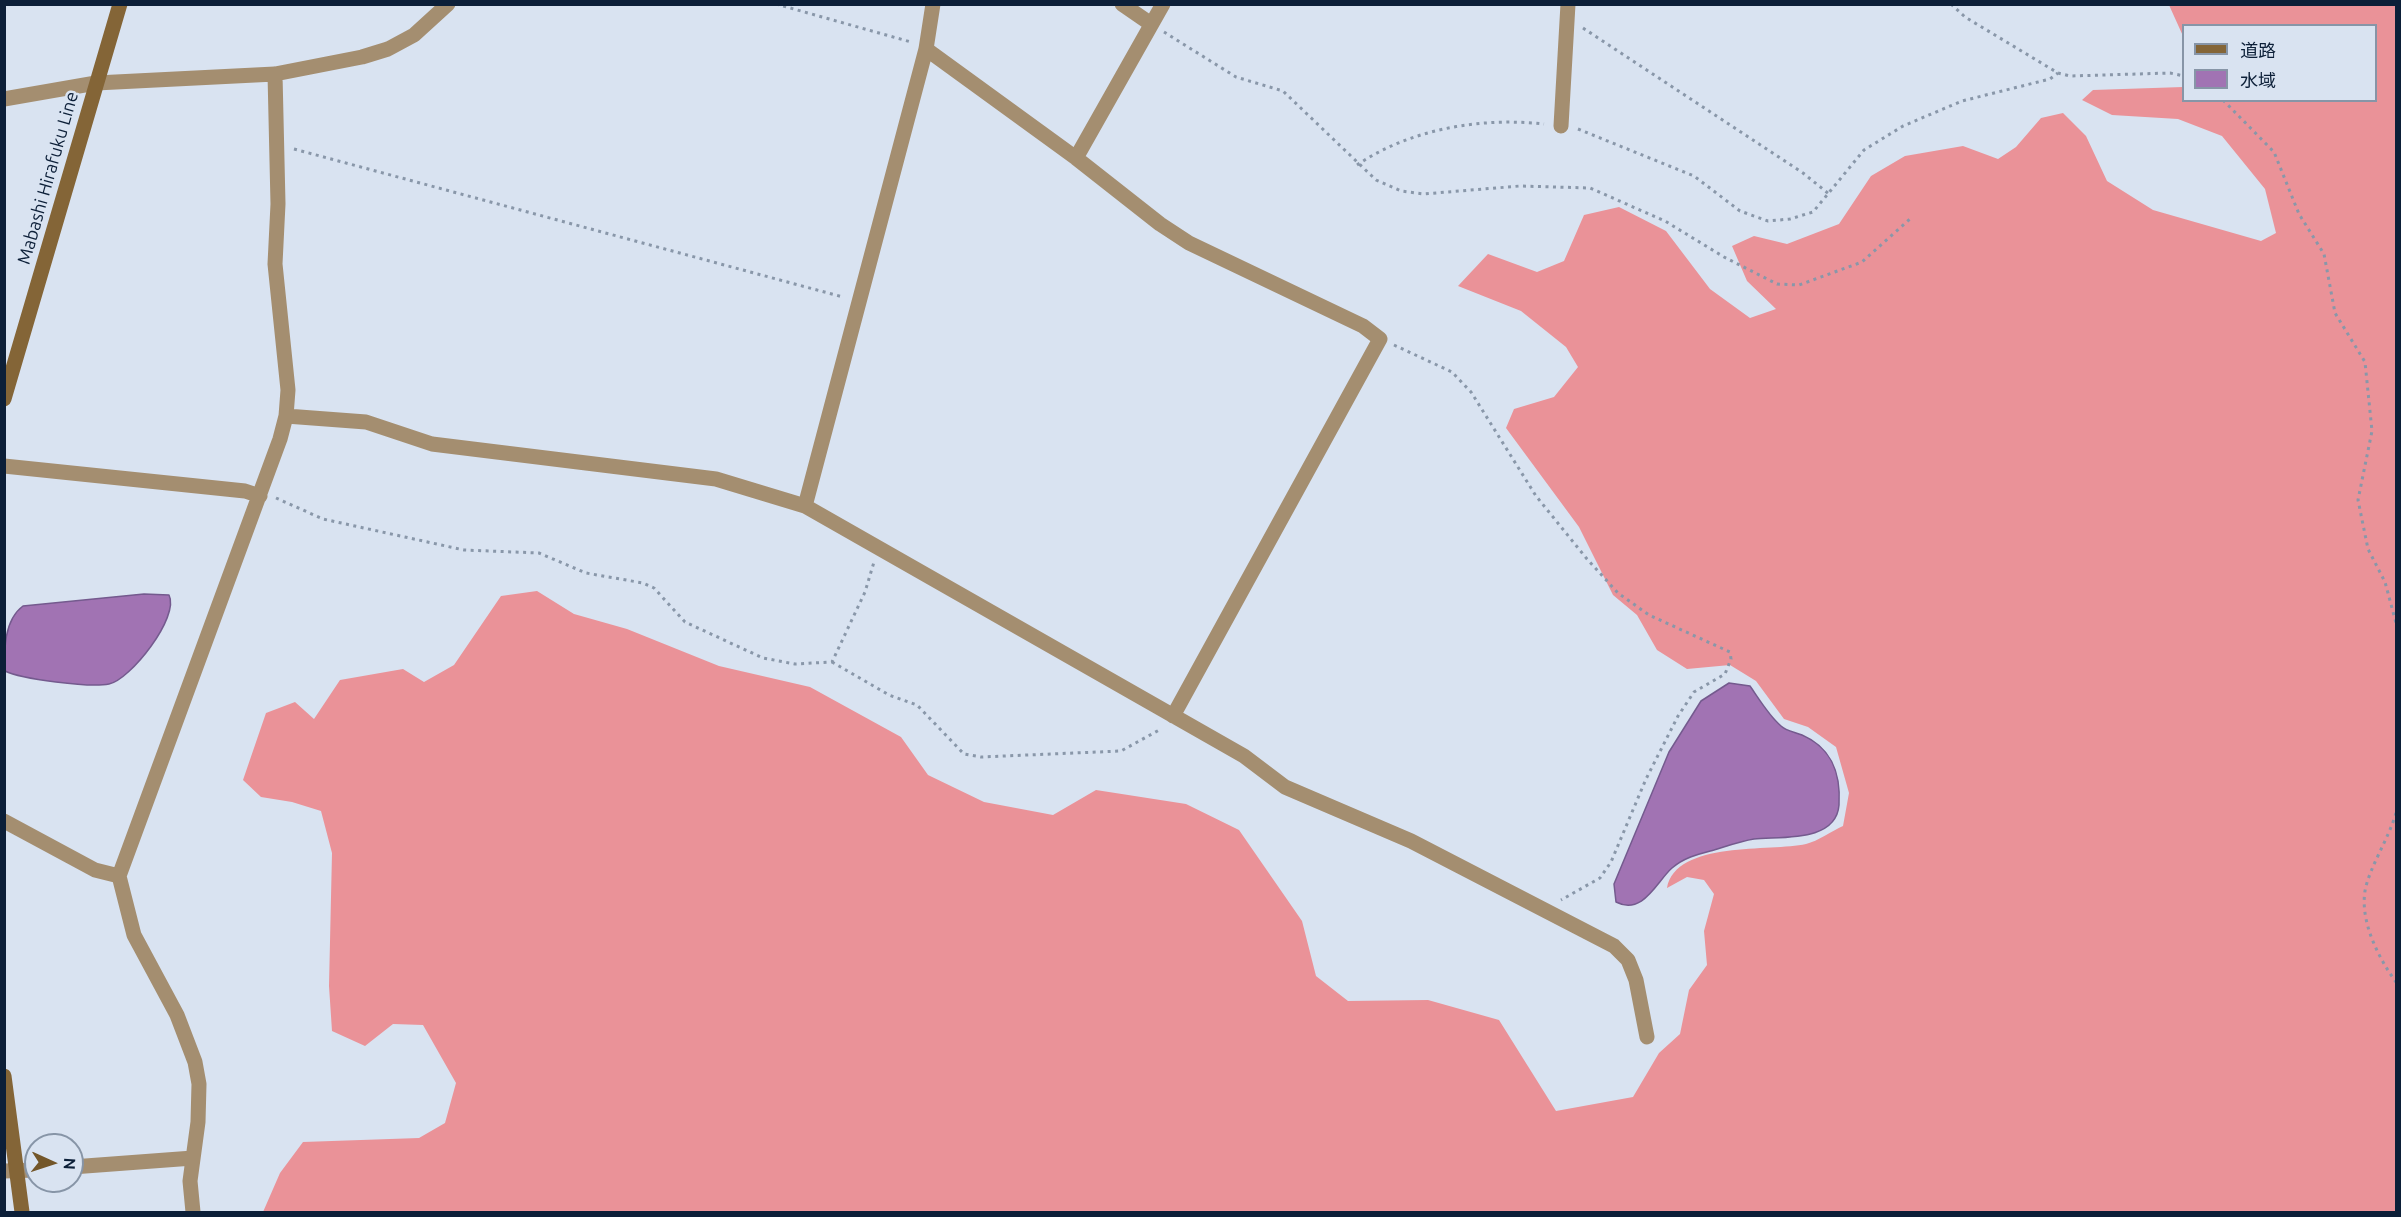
<!DOCTYPE html>
<html>
<head>
<meta charset="utf-8">
<style>
  body { margin:0 }
  #map { position:relative; width:2401px; height:1217px; overflow:hidden; background:#d9e3f1; font-family:Ubuntu,"Noto Sans JP",sans-serif }
  canvas { display:block }
  .frame { position:absolute; inset:0; border:6px solid #0c1f38; pointer-events:none }
  .legend { position:absolute; left:2182px; top:24px; width:195px; height:78px; box-sizing:border-box; background:#d9e3f1; border:2px solid #8795a7; margin:0; padding:8px 10px; list-style:none; font-size:18px; color:#0c1f38 }
  .legend li { display:flex; align-items:center; gap:12px; height:30px }
  .legend b { width:30px; border:2px solid #8795a7 }
  .north { position:absolute; left:24px; top:1133px; width:60px; height:60px; box-sizing:border-box; background:#d9e3f1; border:2px solid #8795a7; border-radius:50%; rotate:93deg; font-size:16px; font-weight:700; line-height:24px; text-align:center; color:#0c1f38 }
  .north::after { content:''; display:block; margin:auto; width:21px; height:27px; background:#735629; clip-path:polygon(50% 0,100% 100%,50% 72%,0 100%) }
</style>
</head>
<body>
<div id="map">
<canvas width="2401" height="1217"></canvas>
<div class="frame"></div>
<ul class="legend">
<li><b style="height:8px;background:#846537"></b>道路</li>
<li><b style="height:16px;background:#a173b3"></b>水域</li>
</ul>
<div class="north">N</div>
</div>
<script>
const ctx = document.querySelector('canvas').getContext('2d');
ctx.lineJoin = 'round';
function fill(path, color) {
  ctx.fillStyle = color;
  ctx.fill(path, 'evenodd');
}
function strokePath(path, color, width, dash) {
  ctx.strokeStyle = color;
  ctx.lineWidth = width;
  ctx.lineCap = dash ? 'butt' : 'round';
  ctx.setLineDash(dash || []);
  ctx.stroke(path);
}
function label(font, color, halo, rows, align = 'center') {
  ctx.font = font + ' Ubuntu,sans-serif';
  ctx.lineWidth = 5;
  ctx.setLineDash([]);
  ctx.textBaseline = 'middle';
  ctx.strokeStyle = halo;
  ctx.fillStyle = color;
  for (const [text, x, y, turn = 0] of rows) {
    ctx.save();
    ctx.translate(x, y);
    ctx.rotate((+turn || 0) * Math.PI / 180);
    ctx.textAlign = isNaN(turn) ? turn : align;
    if (halo) ctx.strokeText(text, 0, 0);
    ctx.fillText(text, 0, 0);
    ctx.restore();
  }
}
const forest = new Path2D(`
  M 2169,5 L 2396,5 L 2396,1212 L 263,1212 L 280,1173 L 303,1142 L 419,1138 L 445,1123 L 456,1083 L 423,1025 L 393,1024 L 365,1046 L 332,1031 L 329,986 L 332,853 L 321,811 L 292,802 L 261,797 L 243,780 L 266,713 L 295,702 L 314,719 L 340,680 L 403,669 L 424,682 L 454,665 L 501,596 L 537,591 L 574,614 L 627,629 L 719,666 L 810,687 L 901,737 L 928,775 L 984,802 L 1053,815 L 1096,790 L 1186,804 L 1239,830 L 1302,921 L 1316,976 L 1348,1001 L 1428,1000 L 1499,1020 L 1556,1111 L 1633,1097 L 1659,1053 L 1680,1034 L 1689,990 L 1707,965 L 1704,931 L 1714,894 L 1704,880 L 1687,877 L 1667,888 C 1676,840 1771,852 1806,844 C 1818,841 1832,831 1843,826 L 1849,793 L 1836,747 L 1808,727 L 1784,719 L 1756,681 L 1730,665 L 1687,669 L 1657,650 L 1637,615 L 1613,595 L 1579,527 L 1506,428 L 1514,409 L 1554,397 L 1578,367 L 1566,347 L 1521,311 L 1458,286 L 1488,254 L 1537,272 L 1564,261 L 1584,215 L 1619,207 L 1666,231 L 1710,289 L 1750,318 L 1776,309 L 1747,281 L 1732,246 L 1754,236 L 1787,244 L 1839,224 L 1871,176 L 1905,156 L 1963,146 L 1998,159 L 2016,147 L 2041,118 L 2063,113 L 2086,136 L 2107,181 L 2153,210 L 2261,241 L 2276,233 L 2265,189 L 2222,136 L 2178,119 L 2112,115 L 2082,100 L 2093,90 L 2183,87 L 2184,100 L 2376,100 L 2376,26 L 2184,26 L 2183,36 Z`);
const water = new Path2D(`
  M 144,594 L 169,595 C 180,617 130,680 109,684 C 90,688 21,679 5,671 C 4,650 4,620 23,606 Z
  M 1729,683 L 1750,686 C 1759,699 1769,716 1781,726 C 1786,731 1795,732 1802,735 C 1832,748 1841,773 1839,805 C 1836,843 1780,836 1754,839 C 1741,841 1727,846 1714,850 C 1699,854 1685,857 1672,868 C 1657,881 1643,916 1616,902 L 1614,884 L 1669,752 L 1701,701 Z`);
const path = new Path2D(`
  M 776,4 L 911,42
  M 1951,4 L 1965,17 L 2058,73 L 2070,76 L 2170,73 L 2184,76
  M 1583,28 L 1803,173 L 1829,194
  M 1164,32 L 1236,77 L 1283,91 L 1376,180 L 1401,191 L 1424,194 L 1520,186 L 1590,188 L 1665,221 L 1724,257 L 1777,284 L 1799,285 L 1862,262 L 1911,218
  M 2223,100 L 2274,152 L 2299,214 L 2324,254 L 2335,313 L 2365,362 L 2372,431 L 2358,500 L 2368,549 L 2385,582 L 2396,623
  M 1578,129 L 1694,176 L 1740,211 L 1768,221 L 1790,219 L 1813,212 L 1864,150 L 1903,126 L 1962,101 L 2050,79 L 2058,73
  M 294,149 L 843,297
  M 1357,165 C 1410,129 1481,117 1544,124
  M 1394,345 L 1452,372 L 1471,392 L 1536,496 L 1587,559 L 1618,593 L 1649,615 L 1730,652 L 1731,659 L 1725,674 L 1694,692 L 1678,716 L 1646,779 L 1611,862 L 1600,878 L 1561,900
  M 276,498 L 323,519 L 464,550 L 539,553 L 586,573 L 643,583 L 654,588 L 685,622 L 763,658 L 795,664 L 832,662 L 865,592 L 874,562
  M 832,662 L 889,695 L 917,705 L 964,754 L 981,757 L 1121,751 L 1161,729
  M 2396,813 C 2389,838 2369,868 2365,891 C 2360,922 2379,959 2396,982`);
const street = new Path2D(`
  M 1122,4 L 1151,24
  M 926,49 L 1076,158 L 1160,224 L 1189,243 L 1363,326 L 1380,339 L 1173,716
  M 4,99 L 96,83 L 275,74 L 362,57 L 388,49 L 414,35 L 448,4
  M 1561,126 L 1568,4
  M 1076,158 L 1163,4
  M 286,416 L 366,422 L 432,444 L 716,479 L 805,506 L 1244,756 L 1285,787 L 1411,841 L 1614,946 L 1628,960 L 1636,980 L 1647,1037
  M 4,466 L 245,491 L 260,496
  M 805,506 L 926,49 L 933,4
  M 4,821 L 95,870 L 119,876
  M 72,1167 L 193,1158
  M 4,1171 L 36,1170
  M 193,1212 L 190,1181 L 198,1122 L 199,1084 L 195,1062 L 177,1015 L 134,935 L 119,876 L 280,439 L 286,416 L 288,390 L 275,264 L 278,204 L 275,74`);
const secondary = new Path2D(`
  M 4,399 L 120,4
  M 4,1076 L 22,1212`);
const streetNames = [
  ["Mabashi Hirafuku Line",48,178,-74]
];
fill(forest, '#ea9298');
fill(water, '#a173b3');
strokePath(water, '#745a8e', 1.5);
strokePath(path, '#8997a9', 3, [3, 4.5]);
strokePath(street, '#a48e70', 15);
strokePath(secondary, '#846537', 15);
label('18px', '#0c1f38', '#d9e3f1', streetNames);
</script>
</body>
</html>
